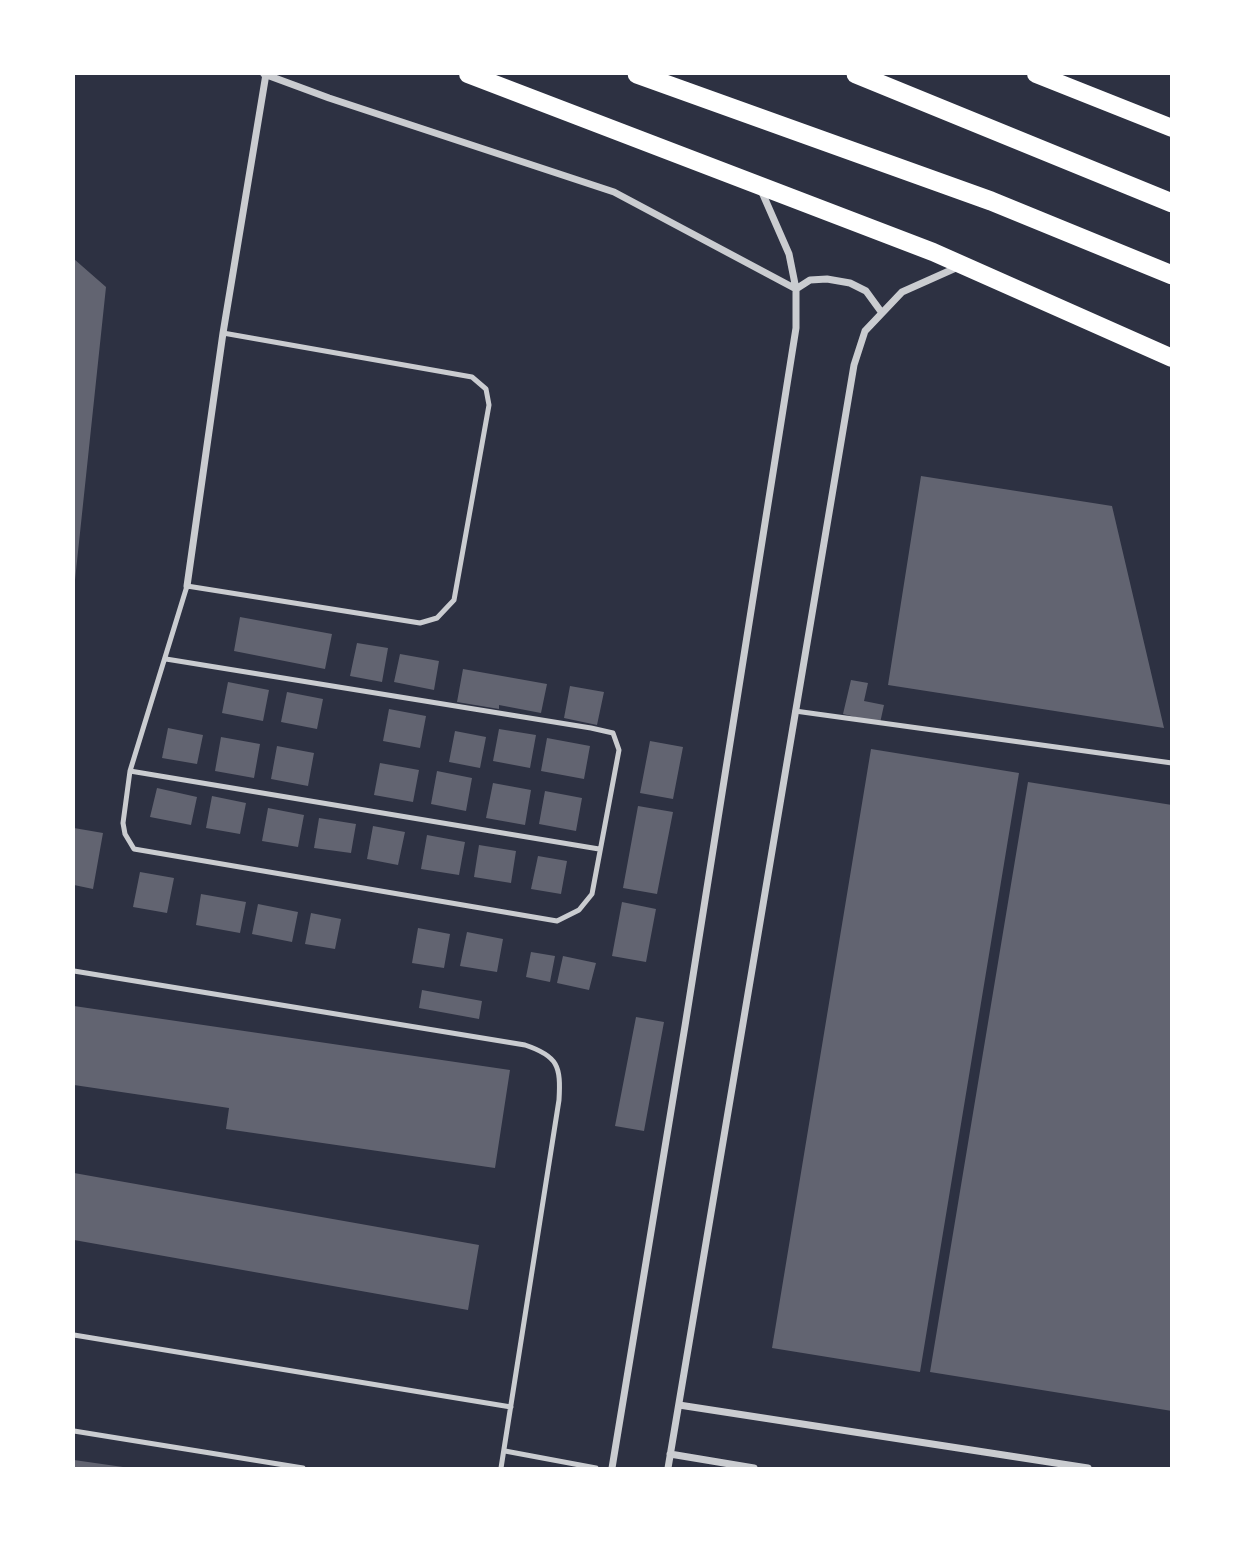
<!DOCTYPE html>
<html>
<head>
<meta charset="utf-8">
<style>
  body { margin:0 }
  #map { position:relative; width:1245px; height:1542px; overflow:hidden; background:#2d3142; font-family:Merriweather,serif }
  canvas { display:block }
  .frame { position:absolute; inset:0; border:75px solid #fff; pointer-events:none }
</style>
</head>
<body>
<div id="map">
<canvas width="1245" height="1542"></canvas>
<div class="frame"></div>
</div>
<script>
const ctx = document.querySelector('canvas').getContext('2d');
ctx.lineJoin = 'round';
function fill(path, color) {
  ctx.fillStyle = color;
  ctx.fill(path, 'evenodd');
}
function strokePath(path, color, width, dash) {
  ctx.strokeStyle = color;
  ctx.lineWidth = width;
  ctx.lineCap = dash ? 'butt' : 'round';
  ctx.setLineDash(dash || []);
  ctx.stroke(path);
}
const building = new Path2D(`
  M 74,259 L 106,287 L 75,580 L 74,580 Z
  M 921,476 L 1112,506 L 1164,728 L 888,685 Z
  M 240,617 L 332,634 L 325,669 L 234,651 Z
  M 357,643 L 388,648 L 382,682 L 350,676 Z
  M 400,654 L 439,661 L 434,690 L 394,682 Z
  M 463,669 L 547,684 L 541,713 L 499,705 L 499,709 L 457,702 Z
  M 851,680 L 868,683 L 864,701 L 884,705 L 880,723 L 843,714 Z
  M 228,682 L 269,690 L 263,721 L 222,713 Z
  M 570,686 L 604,692 L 597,725 L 564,718 Z
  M 287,692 L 323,699 L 317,729 L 281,722 Z
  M 389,709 L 426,716 L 420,748 L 383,741 Z
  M 168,728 L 203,735 L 197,764 L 162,758 Z
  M 499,729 L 536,735 L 530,768 L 493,761 Z
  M 455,731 L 486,737 L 480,768 L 449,762 Z
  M 221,737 L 260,744 L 254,778 L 215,771 Z
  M 547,738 L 590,746 L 584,779 L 541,771 Z
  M 650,741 L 683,747 L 673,799 L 640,793 Z
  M 277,746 L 314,753 L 308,786 L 271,779 Z
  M 871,749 L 1019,773 L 920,1372 L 772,1348 Z
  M 380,763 L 419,770 L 413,802 L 374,795 Z
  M 437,771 L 472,778 L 466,811 L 431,804 Z
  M 1028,782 L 1172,805 L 1172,1411 L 930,1372 Z
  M 493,783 L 531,790 L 525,825 L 486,818 Z
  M 157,788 L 197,797 L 191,825 L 150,817 Z
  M 545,791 L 582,798 L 576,831 L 539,824 Z
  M 212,796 L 246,803 L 240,834 L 206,828 Z
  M 638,806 L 673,812 L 657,894 L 623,888 Z
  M 268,808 L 304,815 L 298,847 L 262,841 Z
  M 319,818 L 356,824 L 351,853 L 314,848 Z
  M 373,826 L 405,832 L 398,865 L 367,859 Z
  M 74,828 L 103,833 L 93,889 L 74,885 Z
  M 427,835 L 465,842 L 459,875 L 421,869 Z
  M 479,845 L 516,851 L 511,883 L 474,877 Z
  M 538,856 L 567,861 L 561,894 L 531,889 Z
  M 140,872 L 174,878 L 167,913 L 133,907 Z
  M 201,894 L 246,902 L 240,933 L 196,925 Z
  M 622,902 L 656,909 L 646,962 L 612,956 Z
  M 258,904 L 298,912 L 292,942 L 252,934 Z
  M 311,913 L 341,919 L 335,949 L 305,944 Z
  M 418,928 L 450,934 L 444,968 L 412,963 Z
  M 467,932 L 503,939 L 497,972 L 460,966 Z
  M 531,952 L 555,956 L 550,982 L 526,977 Z
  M 563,956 L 596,963 L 589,990 L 557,983 Z
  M 422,990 L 482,1001 L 479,1019 L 419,1008 Z
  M 74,1006 L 510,1070 L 495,1168 L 226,1129 L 229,1108 L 74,1085 Z
  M 636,1017 L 664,1022 L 644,1131 L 615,1126 Z
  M 74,1173 L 479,1245 L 468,1310 L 74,1240 Z
  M 74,1460 L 123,1467 L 123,1468 L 74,1468 Z`);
const service = new Path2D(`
  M 166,659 L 591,728 L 613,733 L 619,750 L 592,894 L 579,910 L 557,921 L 134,849 L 125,834 L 123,823 L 130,771 L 187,586 L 420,623 L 437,618 L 454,600 L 489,405 L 486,389 L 472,377 L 223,333
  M 795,711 L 1172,763
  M 130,771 L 599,849
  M 74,971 L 525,1045 C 558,1056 561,1066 559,1100 L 501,1468
  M 74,1335 L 511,1407
  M 74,1431 L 303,1468
  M 505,1451 L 596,1468`);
const minor = new Path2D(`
  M 264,74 L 329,98 L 614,192 L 796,289 L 810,280 L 827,279 L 850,283 L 866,291 L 882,313
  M 187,586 L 223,333 L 266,74
  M 679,1405 L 1088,1468
  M 670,1454 L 754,1468
  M 612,1468 L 685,1026 L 796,328 L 796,289 L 789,254 L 761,190
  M 668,1468 L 854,365 L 865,331 L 902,292 L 958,267`);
const primary = new Path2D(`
  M 468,74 L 933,252 L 1172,358
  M 1036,74 L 1172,128`);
const trunk = new Path2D(`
  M 637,74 L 991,201 L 1172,275
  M 856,74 L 1172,203`);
fill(building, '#626471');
strokePath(service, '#caccd0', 5);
strokePath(minor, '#caccd0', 7);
strokePath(primary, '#fff', 18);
strokePath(trunk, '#fff', 19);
</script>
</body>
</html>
